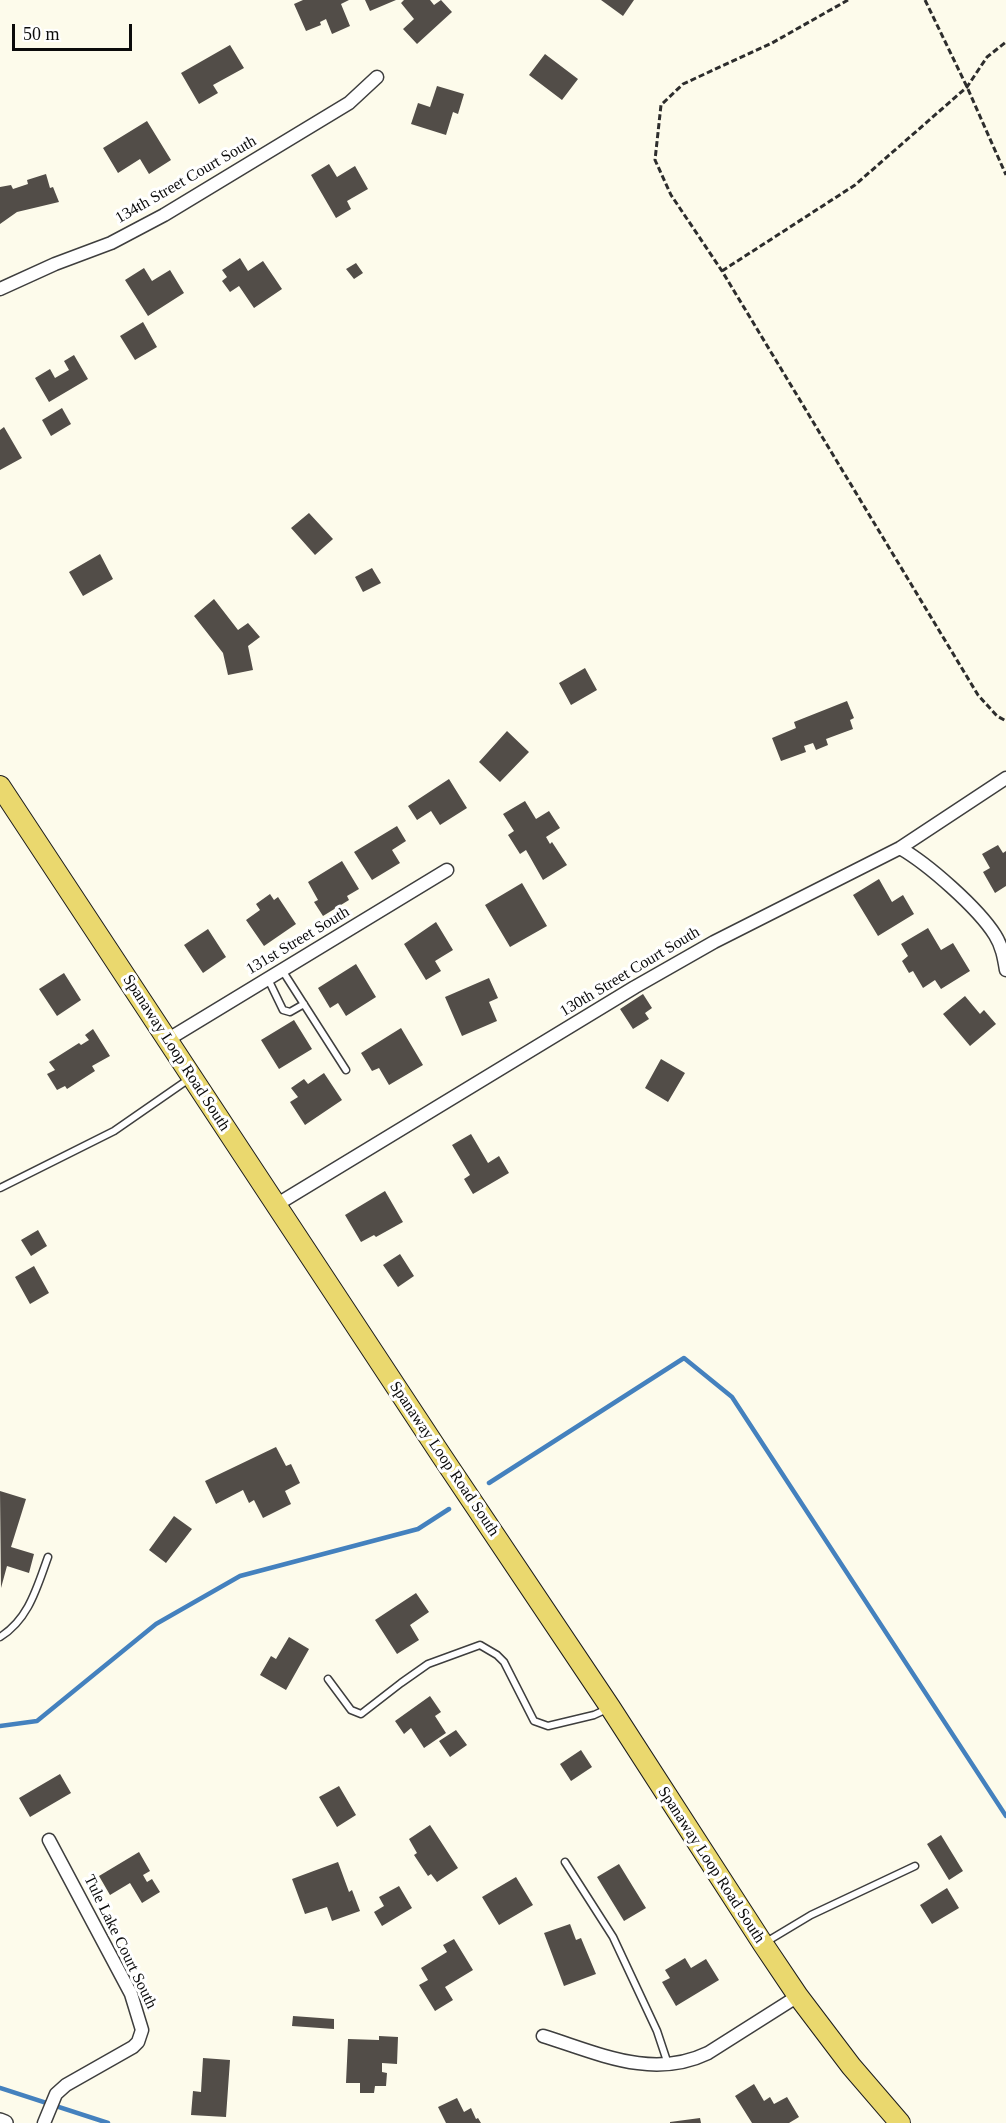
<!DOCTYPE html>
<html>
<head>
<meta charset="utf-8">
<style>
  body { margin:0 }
  #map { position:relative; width:1006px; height:2123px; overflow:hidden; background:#fdfbeb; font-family:Georgia,serif }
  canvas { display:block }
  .scale { position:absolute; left:12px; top:24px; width:120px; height:27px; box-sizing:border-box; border:3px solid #0b0b0b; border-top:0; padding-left:8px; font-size:18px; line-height:21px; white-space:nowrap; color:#0b0b0b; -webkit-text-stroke:4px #fff; paint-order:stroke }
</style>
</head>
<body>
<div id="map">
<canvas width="1006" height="2123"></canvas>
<div class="scale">50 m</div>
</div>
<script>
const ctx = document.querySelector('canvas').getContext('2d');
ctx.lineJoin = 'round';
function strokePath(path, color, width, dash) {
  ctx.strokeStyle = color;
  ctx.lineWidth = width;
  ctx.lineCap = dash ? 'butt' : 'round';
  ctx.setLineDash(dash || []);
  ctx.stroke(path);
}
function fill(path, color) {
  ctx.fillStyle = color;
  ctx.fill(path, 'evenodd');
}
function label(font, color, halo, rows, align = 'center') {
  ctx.font = font + ' Georgia,serif';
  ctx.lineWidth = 6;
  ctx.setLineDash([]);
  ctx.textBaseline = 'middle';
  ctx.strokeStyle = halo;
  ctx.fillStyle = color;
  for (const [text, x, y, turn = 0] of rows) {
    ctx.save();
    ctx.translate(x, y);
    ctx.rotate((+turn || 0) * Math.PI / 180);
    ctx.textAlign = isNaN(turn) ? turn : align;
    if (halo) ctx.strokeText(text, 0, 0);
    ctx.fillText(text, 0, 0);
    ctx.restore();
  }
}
const stream = new Path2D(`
  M 489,1483 L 684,1358 L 732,1397 L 1006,1816
  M 0,1726 L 37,1721 L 156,1624 L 240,1576 L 418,1529 L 449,1509
  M 0,2088 L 108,2123`);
const building = new Path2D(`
  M 303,0 L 349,0 L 341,4 L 350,26 L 332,34 L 326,19 L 320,22 L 321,25 L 306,31 L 294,4 Z
  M 365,0 L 396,0 L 370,11 Z
  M 404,0 L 430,0 L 434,5 L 441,0 L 452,12 L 417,44 L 403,29 L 414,19 L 401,3 Z
  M 601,0 L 634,0 L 623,16 Z
  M 230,45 L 244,68 L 213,85 L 218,93 L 199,104 L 181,73 Z
  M 545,54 L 578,79 L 562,100 L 529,75 Z
  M 437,86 L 464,94 L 458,114 L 453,112 L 446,135 L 411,124 L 418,103 L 430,107 Z
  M 147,121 L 171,160 L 149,174 L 140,159 L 118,173 L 103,148 Z
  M 329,164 L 337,177 L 355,166 L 368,189 L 347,201 L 351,209 L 336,218 L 311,175 Z
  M 46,174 L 50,188 L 53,187 L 59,202 L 17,212 L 0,224 L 0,187 L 11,185 L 13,189 L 28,184 L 27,180 Z
  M 240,258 L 248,271 L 263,261 L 282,289 L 254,308 L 239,286 L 230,292 L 222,281 L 227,277 L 222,270 Z
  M 356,263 L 363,273 L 354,279 L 346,269 Z
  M 144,268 L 152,281 L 170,270 L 184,293 L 148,316 L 125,280 Z
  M 143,322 L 157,347 L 135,360 L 120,336 Z
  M 74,355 L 88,379 L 49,402 L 35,378 L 50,369 L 55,378 L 69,370 L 64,361 Z
  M 62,408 L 71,424 L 51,436 L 42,420 Z
  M 4,427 L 22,458 L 0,470 L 0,430 Z
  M 309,513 L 333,539 L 315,555 L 291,528 Z
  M 100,554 L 113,579 L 83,596 L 69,572 Z
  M 372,568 L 381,583 L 363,592 L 355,577 Z
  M 214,599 L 238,630 L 248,623 L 260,637 L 248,646 L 253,670 L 228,675 L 223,653 L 194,616 Z
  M 585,668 L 597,690 L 571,705 L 559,683 Z
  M 847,701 L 854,718 L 850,720 L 853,729 L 826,739 L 828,745 L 816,750 L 813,743 L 804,746 L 806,752 L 781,761 L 772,738 L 796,728 L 794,722 Z
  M 507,731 L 529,752 L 500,782 L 479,762 Z
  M 449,779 L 467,808 L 440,825 L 431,811 L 417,820 L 408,806 Z
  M 525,801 L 536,819 L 549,811 L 560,828 L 546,837 L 550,844 L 552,842 L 567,865 L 543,880 L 526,850 L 520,854 L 508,835 L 514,831 L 503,814 Z
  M 397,826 L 406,841 L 392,850 L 400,863 L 372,880 L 354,852 Z
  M 998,845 L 1003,853 L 1006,851 L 1006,886 L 995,893 L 983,872 L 990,868 L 982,854 Z
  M 342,861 L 359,889 L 347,896 L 349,900 L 323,916 L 314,902 L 318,900 L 308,882 Z
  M 879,879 L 892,902 L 903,895 L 914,914 L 878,936 L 853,895 Z
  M 522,883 L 547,926 L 510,947 L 485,905 Z
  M 270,894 L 274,900 L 278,897 L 296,924 L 264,946 L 246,920 L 260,910 L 256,904 Z
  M 436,922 L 453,950 L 435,961 L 441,971 L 426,980 L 404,944 Z
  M 928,928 L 941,950 L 953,943 L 970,971 L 941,989 L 935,980 L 923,988 L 913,971 L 909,973 L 902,961 L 908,956 L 901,944 Z
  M 208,929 L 226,957 L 203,973 L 184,945 Z
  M 356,964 L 376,997 L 346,1016 L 338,1003 L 330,1008 L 318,988 Z
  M 64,973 L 81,1000 L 57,1016 L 39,989 Z
  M 489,978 L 498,998 L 489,1002 L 497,1021 L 462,1036 L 445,997 Z
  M 643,994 L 652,1008 L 645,1013 L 649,1019 L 633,1029 L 620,1009 Z
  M 965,996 L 980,1014 L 984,1010 L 996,1024 L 970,1046 L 943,1014 Z
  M 294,1020 L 312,1049 L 279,1069 L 261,1040 Z
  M 401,1028 L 423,1065 L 389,1085 L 379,1068 L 372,1071 L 361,1053 Z
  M 93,1029 L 110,1056 L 92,1066 L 95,1071 L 67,1089 L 65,1086 L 57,1090 L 47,1074 L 55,1070 L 49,1062 L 79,1043 L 81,1045 L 89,1040 L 85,1035 Z
  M 661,1059 L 685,1073 L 668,1102 L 645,1088 Z
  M 324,1073 L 342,1100 L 305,1125 L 290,1102 L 298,1097 L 291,1088 L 304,1079 L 308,1084 Z
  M 471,1134 L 488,1163 L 499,1156 L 509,1173 L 473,1194 L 464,1179 L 470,1175 L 452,1145 Z
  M 385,1191 L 403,1222 L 376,1237 L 374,1235 L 361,1242 L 345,1215 Z
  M 38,1230 L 47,1246 L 31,1256 L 21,1240 Z
  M 400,1254 L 414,1276 L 398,1287 L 383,1265 Z
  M 34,1266 L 49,1293 L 30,1304 L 15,1277 Z
  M 276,1447 L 286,1466 L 291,1464 L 300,1483 L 285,1491 L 291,1504 L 263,1518 L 254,1500 L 249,1503 L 243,1490 L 216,1504 L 205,1481 Z
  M 0,1491 L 26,1499 L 11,1547 L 34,1554 L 29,1573 L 7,1566 L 1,1588 Z
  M 174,1516 L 192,1529 L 166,1563 L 149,1550 Z
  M 416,1593 L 429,1612 L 410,1625 L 419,1640 L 397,1654 L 375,1620 Z
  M 289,1637 L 309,1649 L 286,1690 L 260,1675 L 271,1656 L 276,1659 Z
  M 430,1696 L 441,1712 L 435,1716 L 446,1733 L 424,1748 L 411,1728 L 404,1734 L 395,1721 Z
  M 456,1730 L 467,1745 L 450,1757 L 439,1741 Z
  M 581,1750 L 592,1767 L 571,1781 L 560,1764 Z
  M 60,1774 L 71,1793 L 30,1817 L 19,1798 Z
  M 339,1786 L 356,1815 L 337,1827 L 319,1797 Z
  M 430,1825 L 458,1868 L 437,1882 L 431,1874 L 428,1876 L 414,1855 L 417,1853 L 409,1839 Z
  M 941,1835 L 963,1871 L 949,1880 L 927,1844 Z
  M 139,1852 L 150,1871 L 143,1875 L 147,1882 L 152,1879 L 160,1892 L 142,1903 L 130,1883 L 110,1895 L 99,1876 Z
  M 338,1862 L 349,1892 L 352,1890 L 360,1911 L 332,1921 L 327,1907 L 305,1914 L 292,1879 Z
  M 619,1864 L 646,1908 L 624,1921 L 597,1877 Z
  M 516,1877 L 533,1905 L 499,1925 L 482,1897 Z
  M 399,1886 L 412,1908 L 382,1926 L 374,1912 L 384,1906 L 379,1897 Z
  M 947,1888 L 959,1908 L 932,1924 L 920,1905 Z
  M 570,1924 L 576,1940 L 581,1938 L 596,1974 L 564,1986 L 544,1933 Z
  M 454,1939 L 473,1970 L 445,1987 L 453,2000 L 435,2011 L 419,1985 L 428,1980 L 421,1968 L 447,1952 L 443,1945 Z
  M 685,1958 L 691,1968 L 706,1959 L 719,1980 L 676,2006 L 662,1982 L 670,1978 L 665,1970 Z
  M 293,2016 L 334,2019 L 334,2029 L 292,2026 Z
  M 379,2036 L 398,2037 L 397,2064 L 382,2063 L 382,2072 L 387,2073 L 386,2086 L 375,2086 L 374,2093 L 360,2093 L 360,2083 L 346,2083 L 348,2039 L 379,2040 Z
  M 203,2058 L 230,2060 L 226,2117 L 191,2115 L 193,2091 L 201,2092 Z
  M 754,2084 L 764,2101 L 770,2097 L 774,2104 L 787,2097 L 799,2117 L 789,2123 L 752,2123 L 735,2096 Z
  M 457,2098 L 464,2112 L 471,2108 L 476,2119 L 478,2118 L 481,2123 L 446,2123 L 438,2107 Z
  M 700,2118 L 701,2123 L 670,2123 L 670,2122 Z`);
const path = new Path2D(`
  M 848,0 L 772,43 L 683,84 L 661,105 L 655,160 L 671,195 L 722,271 L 978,695 L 997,716 L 1006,721
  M 925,0 L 967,87 L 1006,175
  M 722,271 L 855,185 L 967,87 L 987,57 L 1006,42`);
const service = new Path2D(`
  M 282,970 L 346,1070
  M 268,979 L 283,1010 L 290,1012 L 304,1004
  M 0,1188 L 114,1131 L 189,1079
  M 0,1637 C 29,1619 37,1587 48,1557
  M 328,1679 L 351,1710 L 361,1714 L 401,1683 L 428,1664 L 480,1645 L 497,1655 L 504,1662 L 534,1721 L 548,1726 L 594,1715 L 607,1709
  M 565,1862 L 613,1937 L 657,2031 L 668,2064
  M 766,1942 L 811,1915 L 915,1866`);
const minor = new Path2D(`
  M 0,289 L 55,264 L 111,243 L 164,215 L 349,103 L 377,77
  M 900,848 C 928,864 978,908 995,935 C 1002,946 1004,958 1006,970
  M 167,1040 L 447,870
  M 276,1205 L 635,987 L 714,942 L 900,848 L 1006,778
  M 543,2036 C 598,2053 652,2080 708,2053 L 798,1996
  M 44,2123 L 56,2094 L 66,2085 L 133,2047 L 138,2042 L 142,2030 L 131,1994 L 49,1840`);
const tertiary = new Path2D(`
  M 0,2121 L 5,2123`);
const primary = new Path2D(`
  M 0,786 L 441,1455 L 610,1707 L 763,1944 L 798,1996 L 851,2066 L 900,2123`);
const streetNames = [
  ["134th Street Court South",186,180,-30],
  ["131st Street South",298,941,-31],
  ["130th Street Court South",630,972,-31],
  ["Spanaway Loop Road South",176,1053,57],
  ["Spanaway Loop Road South",444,1459,56],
  ["Spanaway Loop Road South",711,1865,57],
  ["Tule Lake Court South",120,1942,64]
];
strokePath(stream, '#4481be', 4.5);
fill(building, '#524d48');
strokePath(service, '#3e3e3e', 9);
strokePath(minor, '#3e3e3e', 15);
strokePath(tertiary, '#3e3e3e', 18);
strokePath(primary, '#1c1c1c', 22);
strokePath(path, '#2d2d2d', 3, [6, 3]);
strokePath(service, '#fff', 6);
strokePath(minor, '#fff', 12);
strokePath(tertiary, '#fff', 15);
strokePath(primary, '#ead86e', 20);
label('16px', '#0b0b0b', '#fff', streetNames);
</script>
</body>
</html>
